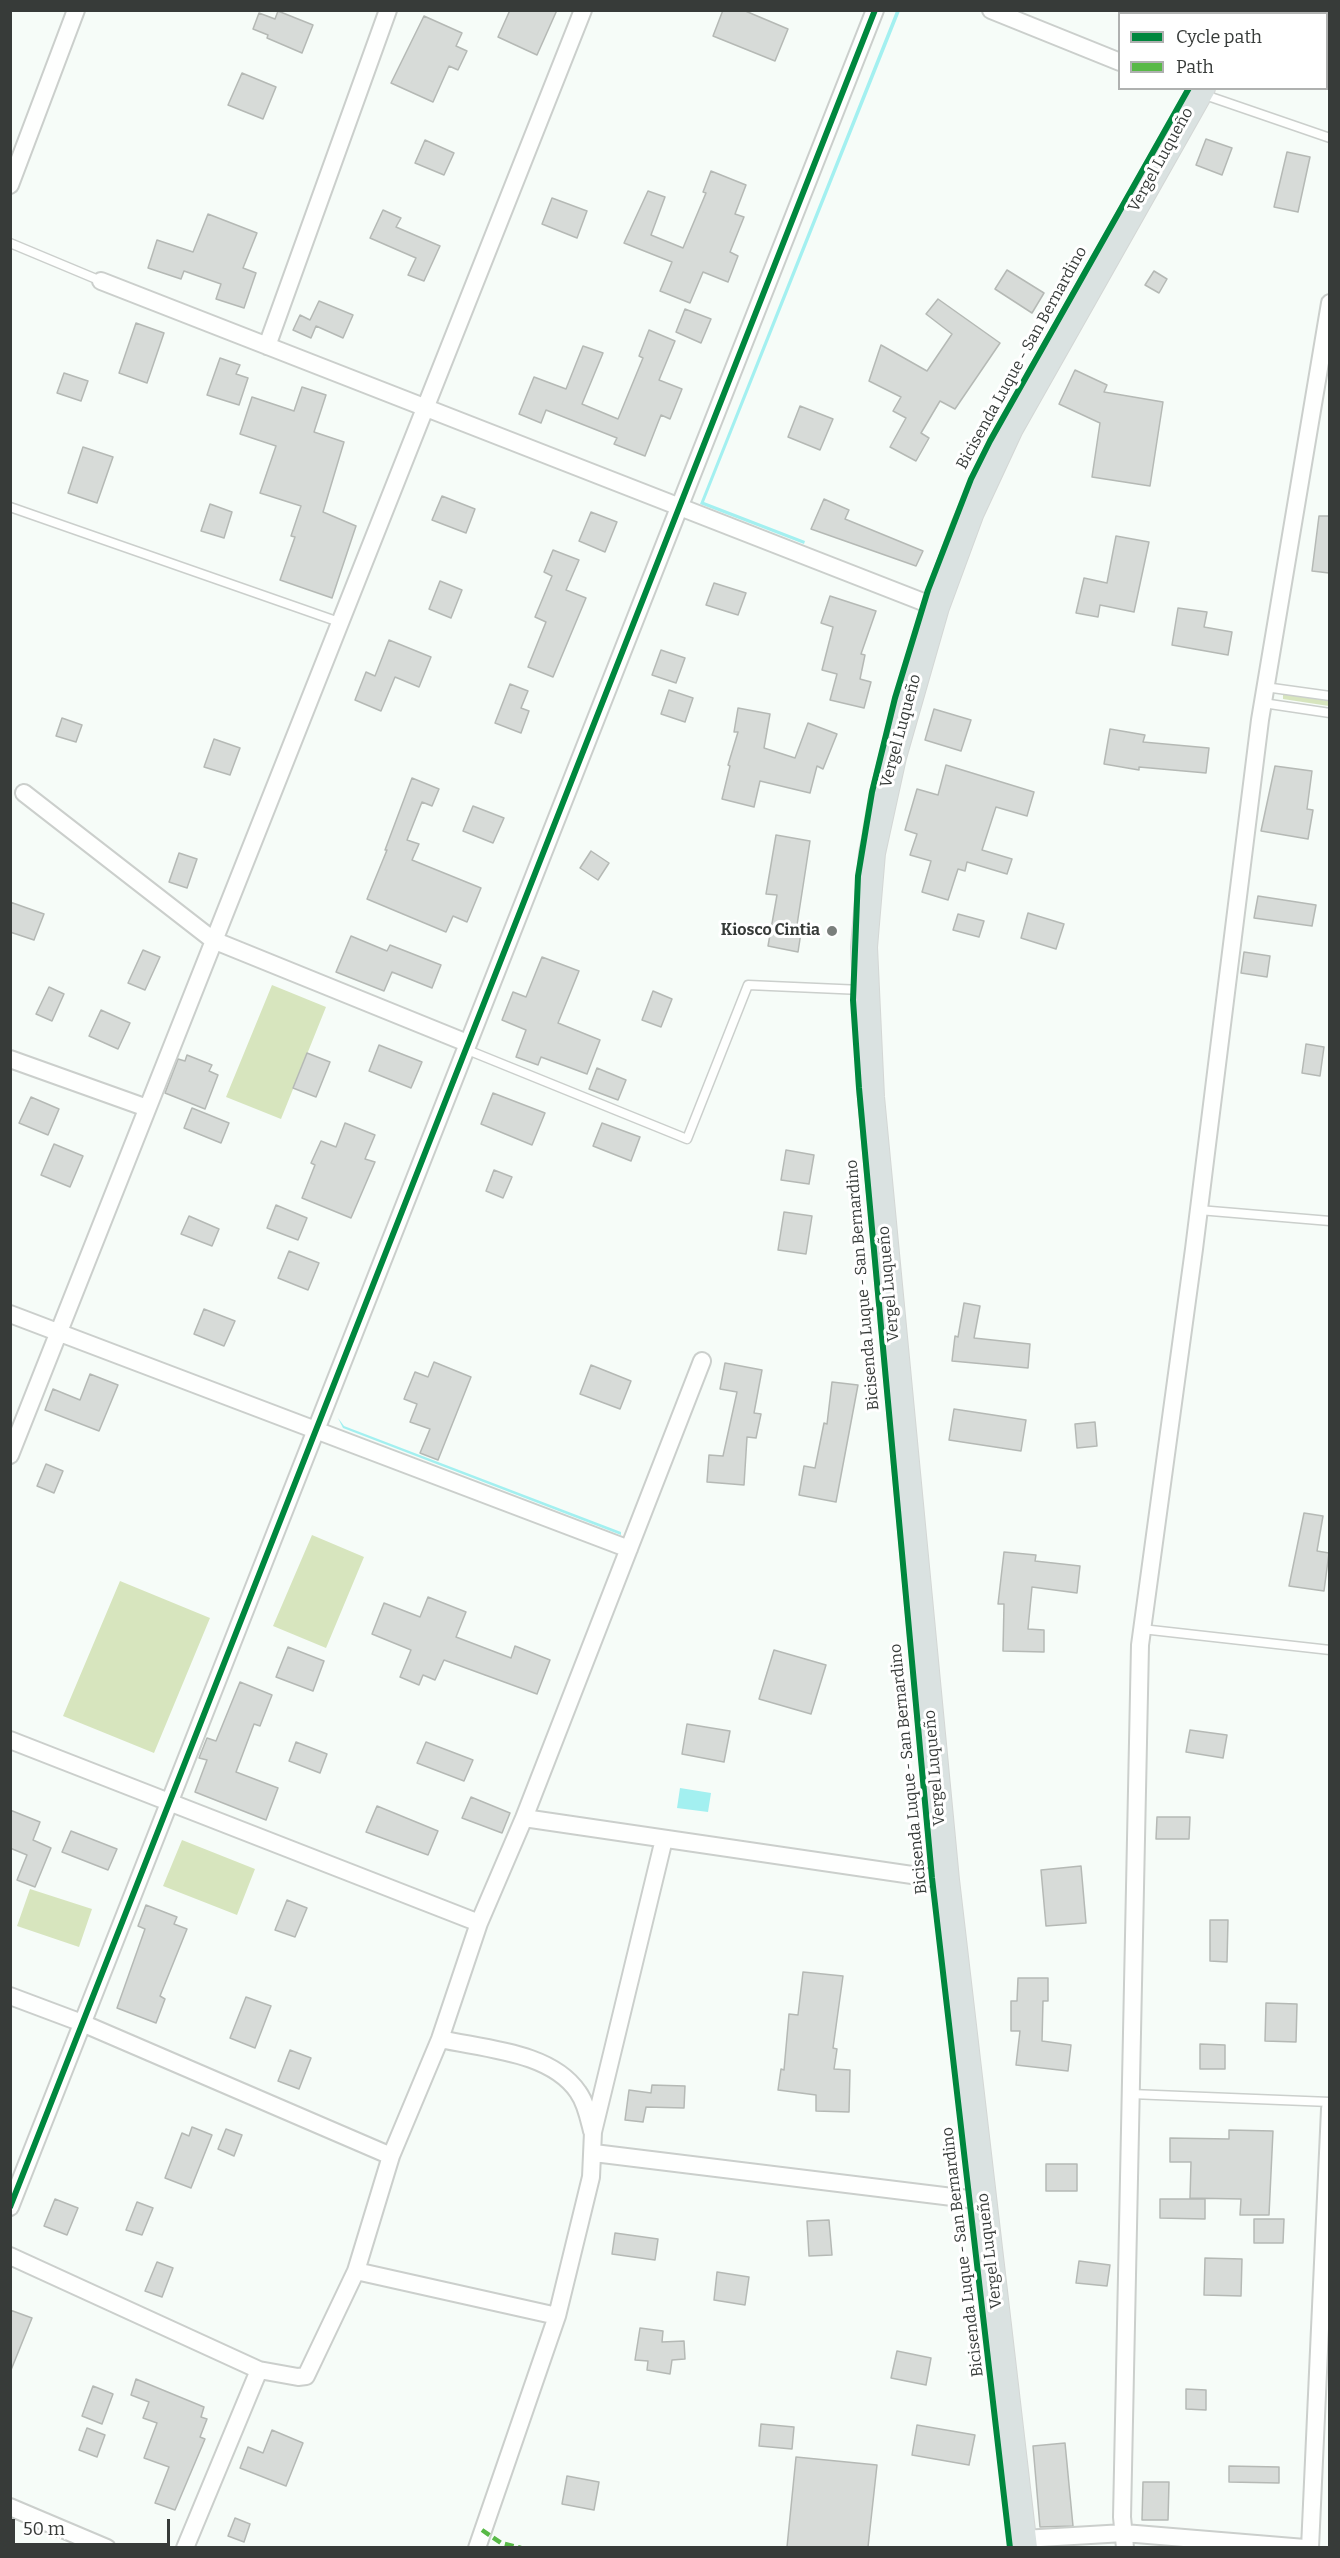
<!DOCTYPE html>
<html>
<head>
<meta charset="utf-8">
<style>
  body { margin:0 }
  #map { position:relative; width:1340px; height:2558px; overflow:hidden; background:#f6fcf8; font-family:Bitter,serif }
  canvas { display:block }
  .frame { position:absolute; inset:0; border:12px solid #373b39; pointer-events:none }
  .legend { position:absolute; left:1118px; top:12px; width:210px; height:78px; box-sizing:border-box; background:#fff; border:2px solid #afb1b0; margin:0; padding:8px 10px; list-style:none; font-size:18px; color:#373b39 }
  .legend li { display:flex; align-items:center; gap:12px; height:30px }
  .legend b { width:30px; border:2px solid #afb1b0 }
  .scale { position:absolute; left:12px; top:2519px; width:158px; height:27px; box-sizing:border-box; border:3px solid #373b39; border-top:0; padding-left:8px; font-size:18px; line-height:21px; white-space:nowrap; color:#373b39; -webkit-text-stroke:4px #fff; paint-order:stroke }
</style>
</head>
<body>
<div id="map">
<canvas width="1340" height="2558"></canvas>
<div class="frame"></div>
<ul class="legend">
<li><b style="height:8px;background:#00873e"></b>Cycle path</li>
<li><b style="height:8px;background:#58b947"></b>Path</li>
</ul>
<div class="scale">50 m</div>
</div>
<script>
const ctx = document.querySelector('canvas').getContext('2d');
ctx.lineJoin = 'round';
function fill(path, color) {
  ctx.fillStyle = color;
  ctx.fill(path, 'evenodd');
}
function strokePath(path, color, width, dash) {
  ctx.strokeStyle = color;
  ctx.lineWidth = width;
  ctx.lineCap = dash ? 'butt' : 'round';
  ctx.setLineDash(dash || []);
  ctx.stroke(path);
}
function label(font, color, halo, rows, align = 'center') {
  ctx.font = font + ' Bitter,serif';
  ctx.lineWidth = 6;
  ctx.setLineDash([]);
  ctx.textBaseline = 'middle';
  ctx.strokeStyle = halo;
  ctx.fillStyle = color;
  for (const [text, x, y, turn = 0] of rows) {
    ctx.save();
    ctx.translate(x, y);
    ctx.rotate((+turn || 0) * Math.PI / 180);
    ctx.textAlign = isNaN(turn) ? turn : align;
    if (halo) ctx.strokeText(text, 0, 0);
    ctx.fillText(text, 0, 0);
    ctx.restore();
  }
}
const green = new Path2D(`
  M 1186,89 L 1192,89 L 1016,397 L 861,875 L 1013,2547 L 1008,2548 L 928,1864 L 856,1088 L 851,956 L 862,830 L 869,791 L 893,698 L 926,589 L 951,521 L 987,440 Z
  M 1283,694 L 1329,701 L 1329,706 L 1283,699 Z
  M 272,985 L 326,1007 L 281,1119 L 226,1097 Z
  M 312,1535 L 364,1557 L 326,1648 L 273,1626 Z
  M 120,1581 L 210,1618 L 154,1753 L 63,1716 Z
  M 182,1840 L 255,1869 L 237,1915 L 163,1886 Z
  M 30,1889 L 92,1909 L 79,1947 L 17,1926 Z`);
const water = new Path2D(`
  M 896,11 L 900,11 L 704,502 L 805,541 L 804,544 L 700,504 Z
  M 338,1418 L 344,1426 L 621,1532 L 621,1535 L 343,1428 Z
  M 680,1788 L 711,1793 L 708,1812 L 677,1808 Z`);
const building = new Path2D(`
  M 510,10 L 557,10 L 537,55 L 498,37 Z
  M 723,10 L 743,10 L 788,29 L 775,61 L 713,36 Z
  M 278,11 L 313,25 L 302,53 L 267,38 L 268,35 L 253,29 L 259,13 L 275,19 Z
  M 424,16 L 462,33 L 456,46 L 467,51 L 458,70 L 449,66 L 433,102 L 391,83 Z
  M 242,73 L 276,87 L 263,119 L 228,105 Z
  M 1206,139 L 1232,148 L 1222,175 L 1196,165 Z
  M 425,140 L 454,153 L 444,175 L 415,163 Z
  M 1287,152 L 1310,157 L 1298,212 L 1274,207 Z
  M 711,171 L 746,185 L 735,214 L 744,217 L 730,252 L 738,256 L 728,282 L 703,272 L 690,303 L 660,291 L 672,262 L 624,243 L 648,191 L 665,197 L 651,235 L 683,248 L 706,193 L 703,192 Z
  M 552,198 L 587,211 L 577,238 L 542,224 Z
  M 383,210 L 401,218 L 396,227 L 440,246 L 424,281 L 408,275 L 416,258 L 370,238 Z
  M 208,214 L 257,233 L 243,268 L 256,273 L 244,308 L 216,299 L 221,284 L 184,271 L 181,279 L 148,268 L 157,240 L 193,252 Z
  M 1007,270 L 1044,293 L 1032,313 L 995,289 Z
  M 1154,271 L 1167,279 L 1159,293 L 1145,285 Z
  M 938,299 L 1000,343 L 955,409 L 940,401 L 921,433 L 929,438 L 916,461 L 890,447 L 906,418 L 893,411 L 901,397 L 869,381 L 881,345 L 927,371 L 952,334 L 926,314 Z
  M 319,301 L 353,315 L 343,338 L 316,326 L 311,338 L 293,330 L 300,315 L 310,320 Z
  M 685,309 L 711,319 L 701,343 L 676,332 Z
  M 136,323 L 164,333 L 147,383 L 119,373 Z
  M 649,330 L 675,341 L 659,380 L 682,389 L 670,419 L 661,415 L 645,456 L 614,444 L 617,438 L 546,410 L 541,423 L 519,414 L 534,377 L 566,389 L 583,346 L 603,353 L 582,404 L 618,419 L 643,358 L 639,356 Z
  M 220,358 L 240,365 L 236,374 L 248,378 L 239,405 L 207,395 Z
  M 1075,370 L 1107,385 L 1104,392 L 1163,402 L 1150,486 L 1092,477 L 1100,423 L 1059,404 Z
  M 64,373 L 88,381 L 81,401 L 57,393 Z
  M 302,387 L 326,395 L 314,432 L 344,442 L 323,512 L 356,526 L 332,598 L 280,580 L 295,537 L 291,536 L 301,506 L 260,493 L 276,446 L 240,434 L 252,397 L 294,411 Z
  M 800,406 L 833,419 L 820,450 L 788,437 Z
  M 83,447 L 113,457 L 97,503 L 68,493 Z
  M 442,496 L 475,509 L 466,533 L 432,520 Z
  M 824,499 L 849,510 L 845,519 L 923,551 L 916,566 L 811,529 Z
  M 210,504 L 232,512 L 224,538 L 201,531 Z
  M 591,512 L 617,522 L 605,552 L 579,541 Z
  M 1319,516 L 1329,516 L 1329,573 L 1312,571 Z
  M 1116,536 L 1149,542 L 1134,612 L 1100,605 L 1098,617 L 1076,613 L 1084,578 L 1107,583 Z
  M 553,550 L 579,560 L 566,590 L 586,598 L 553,677 L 528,667 L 546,622 L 535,617 L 552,576 L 544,572 Z
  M 440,581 L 462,590 L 451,618 L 429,609 Z
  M 714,583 L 746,593 L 738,615 L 706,605 Z
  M 830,596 L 876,611 L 861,654 L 865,655 L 860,679 L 871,682 L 864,708 L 830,700 L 837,674 L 822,670 L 833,627 L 821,623 Z
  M 1178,608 L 1207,612 L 1204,627 L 1232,632 L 1228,655 L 1172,645 Z
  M 389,640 L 431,657 L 419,687 L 395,677 L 381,711 L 355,700 L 366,672 L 375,676 Z
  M 661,650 L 685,658 L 676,683 L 652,675 Z
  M 510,684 L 528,691 L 521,708 L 529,711 L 521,733 L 495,723 Z
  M 669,690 L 693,698 L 685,722 L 661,714 Z
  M 738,708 L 770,714 L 764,748 L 795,758 L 808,723 L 837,734 L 823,769 L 817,766 L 810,793 L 760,781 L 754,807 L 722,799 L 730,766 L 728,765 L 738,732 L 734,732 Z
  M 934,709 L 971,720 L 961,751 L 925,740 Z
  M 62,718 L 82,725 L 76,742 L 56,736 Z
  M 1110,729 L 1145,735 L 1143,742 L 1209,748 L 1206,773 L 1139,767 L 1139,770 L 1104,764 Z
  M 214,739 L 240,748 L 230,775 L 204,767 Z
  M 946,765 L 1034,792 L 1027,816 L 996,807 L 982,850 L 1012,859 L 1007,874 L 967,862 L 965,871 L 958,869 L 948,900 L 922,892 L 931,861 L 910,855 L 917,834 L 905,830 L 917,789 L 938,795 Z
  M 1275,766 L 1312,771 L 1307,809 L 1313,810 L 1308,839 L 1261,831 Z
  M 412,778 L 439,789 L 432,806 L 422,802 L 407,840 L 419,844 L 412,860 L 481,888 L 467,922 L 453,916 L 446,932 L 367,899 L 387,850 L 385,850 Z
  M 473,806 L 504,818 L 493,843 L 463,831 Z
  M 776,835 L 810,841 L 797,925 L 802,926 L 798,952 L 768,946 L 777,895 L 766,894 Z
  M 591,851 L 609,863 L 598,880 L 580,868 Z
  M 179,853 L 197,859 L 187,888 L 169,882 Z
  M 1258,896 L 1316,905 L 1312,926 L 1254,918 Z
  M 10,902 L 44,914 L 34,940 L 10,932 Z
  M 1028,913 L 1064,924 L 1056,949 L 1021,938 Z
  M 958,914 L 984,921 L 979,937 L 953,930 Z
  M 351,936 L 387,951 L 390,945 L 441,965 L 432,988 L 392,972 L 384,991 L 336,972 Z
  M 143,950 L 160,957 L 145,990 L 128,983 Z
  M 1244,952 L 1270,956 L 1267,977 L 1241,973 Z
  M 542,957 L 579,971 L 558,1023 L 600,1040 L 587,1074 L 541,1057 L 538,1065 L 516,1057 L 526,1030 L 502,1020 L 513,992 L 526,997 Z
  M 49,987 L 64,994 L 52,1021 L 36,1014 Z
  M 653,991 L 672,999 L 661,1027 L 642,1020 Z
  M 101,1010 L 130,1023 L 118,1049 L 89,1036 Z
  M 1306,1044 L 1324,1047 L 1320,1076 L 1302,1073 Z
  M 379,1045 L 422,1062 L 411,1088 L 369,1071 Z
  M 307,1053 L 330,1062 L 316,1097 L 293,1088 Z
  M 187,1055 L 212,1065 L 209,1071 L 218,1075 L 205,1109 L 165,1093 L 178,1059 L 185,1061 Z
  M 597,1068 L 626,1080 L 618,1100 L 589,1089 Z
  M 493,1093 L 545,1113 L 532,1145 L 481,1124 Z
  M 31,1097 L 59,1109 L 48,1135 L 19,1123 Z
  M 192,1108 L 229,1123 L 221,1143 L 184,1128 Z
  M 345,1123 L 375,1135 L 365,1159 L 375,1162 L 351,1218 L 302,1198 L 315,1165 L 311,1163 L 321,1141 L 336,1147 Z
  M 602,1123 L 640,1137 L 631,1161 L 593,1146 Z
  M 54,1144 L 83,1156 L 70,1187 L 41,1175 Z
  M 786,1150 L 814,1155 L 809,1184 L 781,1180 Z
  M 494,1170 L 512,1177 L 503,1198 L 486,1191 Z
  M 276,1205 L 307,1218 L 298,1240 L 267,1228 Z
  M 784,1212 L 812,1216 L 806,1254 L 778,1250 Z
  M 189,1216 L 219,1229 L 212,1246 L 181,1234 Z
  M 289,1251 L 319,1263 L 308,1290 L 278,1278 Z
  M 964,1303 L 980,1306 L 974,1338 L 1030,1344 L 1028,1368 L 952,1361 L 955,1336 L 958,1337 Z
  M 204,1309 L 235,1321 L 224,1346 L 194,1334 Z
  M 434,1362 L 471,1377 L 438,1460 L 420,1453 L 430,1429 L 410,1422 L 417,1404 L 404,1399 L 415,1372 L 428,1377 Z
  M 725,1363 L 762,1370 L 754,1413 L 761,1414 L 756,1438 L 747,1437 L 744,1485 L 707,1482 L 709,1455 L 723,1456 L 737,1392 L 720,1389 Z
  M 591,1365 L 631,1381 L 620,1409 L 580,1394 Z
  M 90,1374 L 118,1385 L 99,1431 L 45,1410 L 53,1389 L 80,1400 Z
  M 832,1382 L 858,1385 L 836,1502 L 799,1495 L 804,1466 L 815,1468 L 824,1423 L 827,1424 Z
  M 954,1409 L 1026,1420 L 1021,1451 L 949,1440 Z
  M 1095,1422 L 1097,1446 L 1077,1448 L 1075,1424 Z
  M 46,1464 L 63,1471 L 54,1493 L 37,1486 Z
  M 1304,1513 L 1323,1516 L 1317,1551 L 1329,1553 L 1324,1591 L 1289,1586 Z
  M 1004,1552 L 1036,1555 L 1035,1561 L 1080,1566 L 1077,1593 L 1032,1587 L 1028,1629 L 1044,1630 L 1044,1652 L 1003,1651 L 1004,1604 L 998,1604 Z
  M 428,1597 L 466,1612 L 456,1637 L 511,1658 L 515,1646 L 550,1660 L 537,1694 L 444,1660 L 435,1680 L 423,1675 L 419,1685 L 400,1677 L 411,1650 L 372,1634 L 384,1603 L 420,1617 Z
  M 288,1647 L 324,1661 L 313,1691 L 276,1677 Z
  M 774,1650 L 826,1665 L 811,1714 L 759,1699 Z
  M 240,1682 L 272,1695 L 260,1726 L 254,1724 L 236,1772 L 278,1788 L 266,1820 L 195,1792 L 207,1760 L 199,1758 L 207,1738 L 216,1741 Z
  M 687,1724 L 730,1731 L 724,1762 L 682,1754 Z
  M 1190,1730 L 1227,1735 L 1223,1758 L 1186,1752 Z
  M 296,1742 L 327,1754 L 320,1773 L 289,1761 Z
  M 426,1742 L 473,1760 L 464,1781 L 417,1763 Z
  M 471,1797 L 510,1813 L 502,1833 L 462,1818 Z
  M 377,1806 L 438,1831 L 428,1855 L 366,1832 Z
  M 10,1810 L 40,1822 L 33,1840 L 51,1848 L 35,1887 L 17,1880 L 27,1855 L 10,1848 Z
  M 1157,1817 L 1190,1817 L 1189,1839 L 1156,1839 Z
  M 71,1831 L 117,1849 L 108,1870 L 62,1852 Z
  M 1081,1866 L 1086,1923 L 1046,1926 L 1041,1870 Z
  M 287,1900 L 307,1908 L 295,1937 L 275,1930 Z
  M 146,1905 L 177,1917 L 174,1924 L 187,1929 L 160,1996 L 165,1999 L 156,2023 L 117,2008 L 145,1929 L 138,1926 Z
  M 1210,1920 L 1228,1920 L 1227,1962 L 1210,1961 Z
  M 803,1972 L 843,1976 L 833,2048 L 837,2049 L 834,2069 L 850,2070 L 849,2112 L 816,2111 L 816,2095 L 778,2090 L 781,2069 L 784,2070 L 789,2014 L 798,2015 Z
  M 1018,1978 L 1048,1978 L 1048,2001 L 1043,2001 L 1042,2041 L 1071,2045 L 1068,2071 L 1016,2065 L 1020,2031 L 1011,2031 L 1011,2001 L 1017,2001 Z
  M 246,1997 L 271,2006 L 255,2048 L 230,2038 Z
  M 1266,2003 L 1297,2004 L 1296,2042 L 1265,2041 Z
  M 1200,2044 L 1225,2045 L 1225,2069 L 1200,2069 Z
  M 290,2050 L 311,2058 L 299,2089 L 278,2081 Z
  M 652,2085 L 685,2086 L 684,2108 L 646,2107 L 643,2122 L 625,2120 L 629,2090 L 651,2093 Z
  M 192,2127 L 212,2135 L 191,2188 L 165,2178 L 182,2133 L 189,2136 Z
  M 226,2129 L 242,2135 L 234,2156 L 218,2149 Z
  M 1229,2130 L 1273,2131 L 1269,2215 L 1240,2215 L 1241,2199 L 1190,2198 L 1191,2162 L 1170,2162 L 1170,2138 L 1229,2139 Z
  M 1046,2164 L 1077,2164 L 1077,2191 L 1046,2191 Z
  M 55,2199 L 78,2208 L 67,2235 L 44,2226 Z
  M 1160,2199 L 1205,2199 L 1205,2219 L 1160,2218 Z
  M 137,2202 L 153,2208 L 142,2235 L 126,2230 Z
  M 1254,2219 L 1284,2219 L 1283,2243 L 1254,2243 Z
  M 829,2220 L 832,2255 L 809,2256 L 807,2221 Z
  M 615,2233 L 658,2239 L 655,2260 L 612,2254 Z
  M 1205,2258 L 1242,2259 L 1241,2296 L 1204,2295 Z
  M 1079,2261 L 1110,2265 L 1107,2286 L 1076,2283 Z
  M 157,2262 L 173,2268 L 162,2297 L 145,2291 Z
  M 717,2272 L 749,2277 L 745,2305 L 714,2300 Z
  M 10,2310 L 32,2318 L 11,2370 L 10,2370 Z
  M 640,2328 L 663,2331 L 662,2342 L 684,2341 L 685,2359 L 672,2360 L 670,2374 L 647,2370 L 648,2361 L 635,2360 Z
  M 897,2351 L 931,2358 L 926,2385 L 891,2378 Z
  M 136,2379 L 204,2407 L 201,2417 L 207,2419 L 200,2437 L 205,2439 L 175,2510 L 155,2503 L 169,2467 L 144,2458 L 157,2423 L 143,2418 L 149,2402 L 131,2395 Z
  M 93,2386 L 113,2394 L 102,2424 L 82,2416 Z
  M 1186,2389 L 1206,2390 L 1206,2410 L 1186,2409 Z
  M 761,2424 L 794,2427 L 792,2449 L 759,2446 Z
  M 917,2425 L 975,2435 L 969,2465 L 912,2455 Z
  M 87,2428 L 105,2435 L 97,2457 L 79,2450 Z
  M 272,2430 L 303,2443 L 286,2486 L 240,2468 L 248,2447 L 263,2453 Z
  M 1065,2443 L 1073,2526 L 1040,2527 L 1033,2446 Z
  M 796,2457 L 877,2465 L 868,2547 L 787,2547 Z
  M 1229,2466 L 1279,2467 L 1279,2483 L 1229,2482 Z
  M 567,2476 L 599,2482 L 594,2510 L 562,2504 Z
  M 1143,2482 L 1169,2482 L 1168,2520 L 1142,2520 Z
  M 235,2518 L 250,2524 L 244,2542 L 228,2536 Z`);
const lane = new Path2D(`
  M 1202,94 L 1330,138
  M 10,243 L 101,281
  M 10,507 L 339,622
  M 1265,687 L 1330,696
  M 1263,703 L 1330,713
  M 465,1049 L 687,1139 L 748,985 L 862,990
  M 1199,1210 L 1330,1221
  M 1142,1629 L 1330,1650
  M 1131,2094 L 1330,2102`);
const street = new Path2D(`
  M 991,10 L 1120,62
  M 10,185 L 76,10
  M 101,281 L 936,607
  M 267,346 L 388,10
  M 24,793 L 213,940 L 467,1043
  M 10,1059 L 147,1108
  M 10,1314 L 629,1549
  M 10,1455 L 583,10
  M 10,1740 L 479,1923
  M 524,1818 L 946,1880
  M 10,1996 L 82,2023 L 391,2156
  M 440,2039 C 485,2049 551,2052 578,2092 C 586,2103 589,2119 592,2131
  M 594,2153 L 985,2201
  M 10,2207 L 875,10
  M 10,2256 L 259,2370 L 298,2377 L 306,2376 L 356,2271 L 391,2156 L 440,2039 L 479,1923 L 524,1818 L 702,1361
  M 356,2271 L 557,2316
  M 10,2507 L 107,2548
  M 1023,2539 L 1124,2533 L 1305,2548
  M 185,2548 L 259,2370
  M 477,2548 L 557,2316 L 591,2177 L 593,2132 L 664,1839
  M 1125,2548 L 1122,2517 L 1140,1645 L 1194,1249 L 1260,720 L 1330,303
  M 1310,2548 L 1330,2109`);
const primary = new Path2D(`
  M 1251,14 L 1253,10
  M 1024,2548 L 946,1880 L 871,1097 L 864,947 L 872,853 L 893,757 L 936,607 L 971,512 L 1010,428 L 1202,88`);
const quiet = new Path2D(`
  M 482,2530 L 501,2543 L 521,2548`);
const cycleway = new Path2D(`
  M 10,2207 L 875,10
  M 1010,2548 L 932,1878 L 859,1088 L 853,1000 L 858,876 L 872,792 L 895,698 L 928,590 L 971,479 L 990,441 L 1189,88`);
const markers = [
  [832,931,6,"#7a7f7c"]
];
const streetNames = [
  ["Vergel Luqueño",1161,160,-61],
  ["Bicisenda Luque - San Bernardino",1022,358,-61],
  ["Vergel Luqueño",901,731,-75],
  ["Vergel Luqueño",889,1284,-95],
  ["Bicisenda Luque - San Bernardino",863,1285,-95],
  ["Vergel Luqueño",935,1768,-95],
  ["Bicisenda Luque - San Bernardino",909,1769,-96],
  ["Vergel Luqueño",990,2251,-97],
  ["Bicisenda Luque - San Bernardino",963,2252,-97]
];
const poiNames = [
  ["Kiosco Cintia",820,931]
];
fill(green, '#d7e5be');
fill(water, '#a3f0f0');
fill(building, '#d7dbd8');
strokePath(building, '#b5b9b5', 1.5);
strokePath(lane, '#cbcfcc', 11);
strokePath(street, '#cbcfcc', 20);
strokePath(primary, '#d4d7d5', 28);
strokePath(lane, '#fefffe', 8);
strokePath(street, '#fefffe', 16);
strokePath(primary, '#dae2e1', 26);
strokePath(quiet, '#58b947', 4.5, [9, 4.5]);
strokePath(cycleway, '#00873e', 6);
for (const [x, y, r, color] of markers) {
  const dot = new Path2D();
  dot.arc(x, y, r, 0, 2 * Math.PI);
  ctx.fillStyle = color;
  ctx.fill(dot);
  strokePath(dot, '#fff', 2);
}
label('16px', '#373b39', '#fff', streetNames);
label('bold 16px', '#373b39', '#fff', poiNames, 'right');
</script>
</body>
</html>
